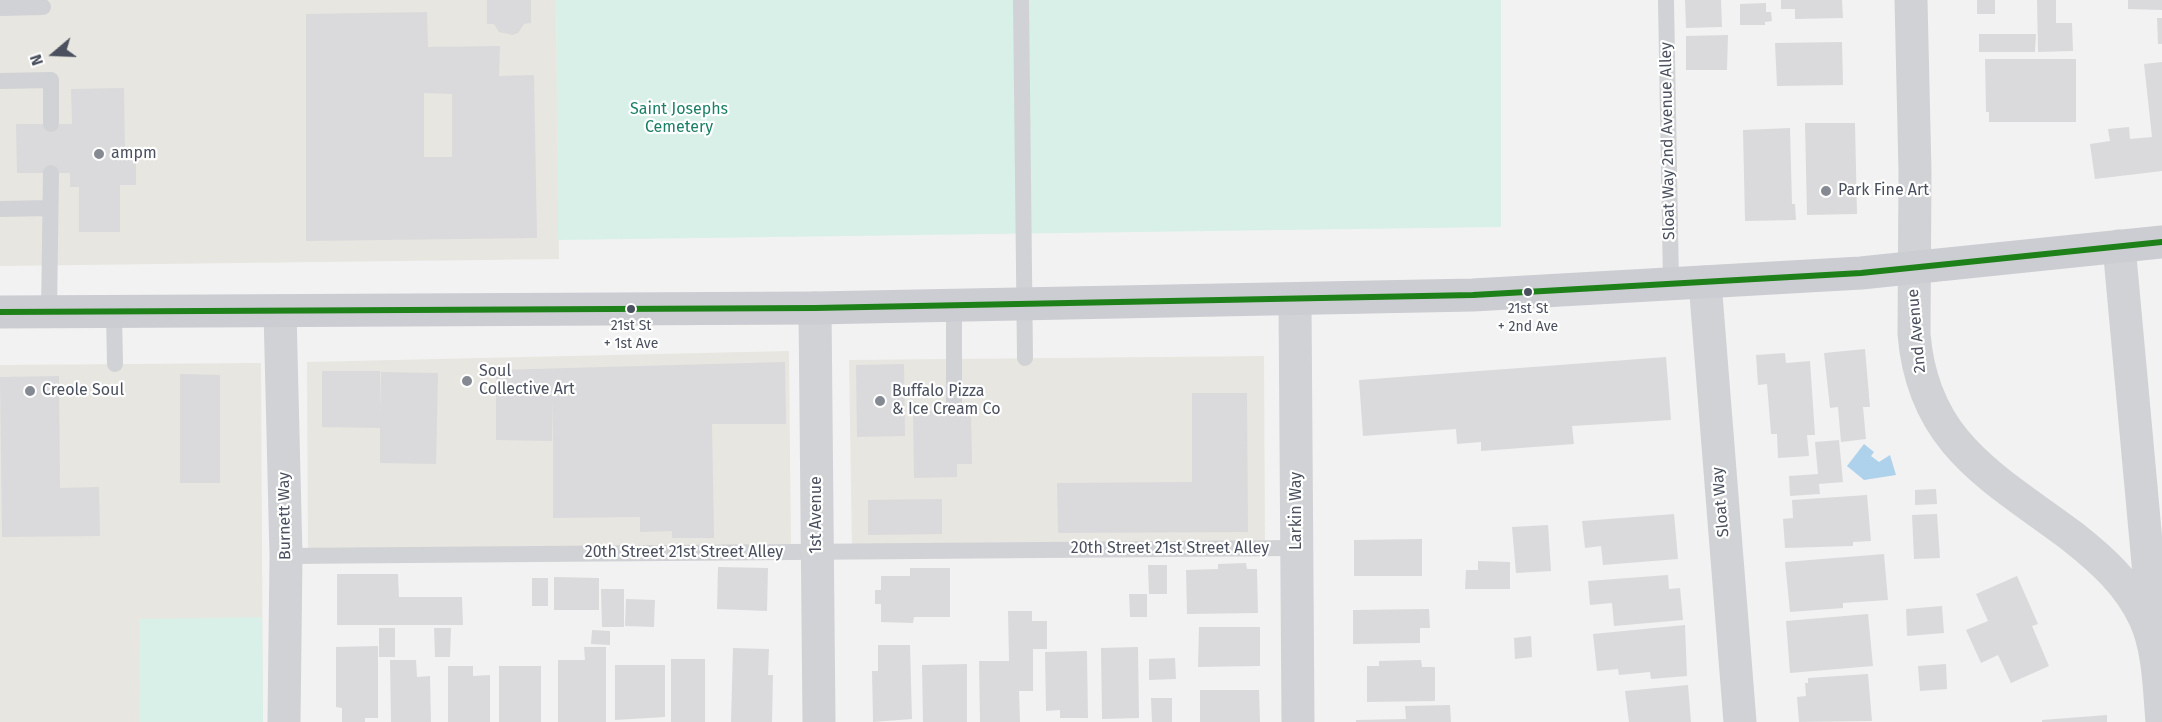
<!DOCTYPE html>
<html>
<head>
<meta charset="utf-8">
<style>
  body { margin:0 }
  #map { position:relative; width:2162px; height:722px; overflow:hidden; background:#f3f2f2; font-family:"Fira Sans",sans-serif }
  canvas { display:block }
  .north { position:absolute; left:24px; top:24px; width:60px; height:60px; -webkit-text-stroke:4px #fff; paint-order:stroke; rotate:251deg; font-size:16px; font-weight:700; line-height:24px; text-align:center; color:#4a505e }
  .north::after { content:''; display:block; margin:auto; width:21px; height:27px; background:#4a505e; clip-path:polygon(50% 0,100% 100%,50% 72%,0 100%) }
</style>
</head>
<body>
<div id="map">
<canvas width="2162" height="722"></canvas>
<div class="north">N</div>
</div>
<script>
const ctx = document.querySelector('canvas').getContext('2d');
ctx.lineJoin = 'round';
function fill(path, color) {
  ctx.fillStyle = color;
  ctx.fill(path, 'evenodd');
}
function strokePath(path, color, width, dash) {
  ctx.strokeStyle = color;
  ctx.lineWidth = width;
  ctx.lineCap = dash ? 'butt' : 'round';
  ctx.setLineDash(dash || []);
  ctx.stroke(path);
}
function label(font, color, halo, rows, align = 'center') {
  ctx.font = font + ' "Fira Sans",sans-serif';
  ctx.lineWidth = 4.5;
  ctx.setLineDash([]);
  ctx.textBaseline = 'middle';
  ctx.strokeStyle = halo;
  ctx.fillStyle = color;
  for (const [text, x, y, turn = 0] of rows) {
    ctx.save();
    ctx.translate(x, y);
    ctx.rotate((+turn || 0) * Math.PI / 180);
    ctx.textAlign = isNaN(turn) ? turn : align;
    if (halo) ctx.strokeText(text, 0, 0);
    ctx.fillText(text, 0, 0);
    ctx.restore();
  }
}
const commercial = new Path2D(`
  M 0,0 L 556,0 L 559,259 L 0,266 Z
  M 789,351 L 791,553 L 308,556 L 307,362 Z
  M 1264,356 L 1265,548 L 852,552 L 849,360 Z
  M 261,363 L 263,722 L 0,722 L 0,365 Z`);
const green = new Path2D(`
  M 556,0 L 1501,0 L 1501,227 L 558,240 Z
  M 262,617 L 263,722 L 140,722 L 139,619 Z`);
const water = new Path2D(`
  M 1864,444 L 1874,452 L 1871,456 L 1879,462 L 1890,455 L 1896,475 L 1864,480 L 1847,466 Z`);
const building = new Path2D(`
  M 487,0 L 531,0 L 531,23 L 524,24 L 518,33 L 513,35 L 499,32 L 494,24 L 487,24 Z
  M 1685,0 L 1721,0 L 1722,27 L 1686,28 Z
  M 1781,0 L 1842,0 L 1843,18 L 1795,19 L 1795,9 L 1781,9 Z
  M 1977,0 L 1995,0 L 1995,14 L 1977,14 Z
  M 2037,0 L 2056,0 L 2056,23 L 2072,23 L 2073,51 L 2038,52 Z
  M 2128,0 L 2162,0 L 2162,10 L 2128,9 Z
  M 1766,3 L 1766,12 L 1771,12 L 1772,21 L 1765,22 L 1765,25 L 1740,25 L 1740,4 Z
  M 427,12 L 428,47 L 500,46 L 499,76 L 534,75 L 537,238 L 306,241 L 306,14 ZM 424,93 L 452,94 L 452,157 L 424,157 Z
  M 2157,18 L 2162,18 L 2162,44 L 2158,44 Z
  M 1979,34 L 2036,34 L 2035,52 L 1979,52 Z
  M 1728,35 L 1727,70 L 1686,70 L 1686,36 Z
  M 1842,42 L 1843,85 L 1777,86 L 1775,43 Z
  M 1985,59 L 2076,59 L 2076,122 L 1989,122 L 1989,112 L 1986,112 Z
  M 2162,62 L 2162,171 L 2095,179 L 2090,144 L 2110,141 L 2108,129 L 2129,127 L 2130,139 L 2152,137 L 2144,64 Z
  M 124,88 L 125,151 L 136,151 L 136,185 L 120,185 L 120,232 L 79,232 L 79,187 L 70,187 L 70,173 L 17,173 L 16,124 L 72,124 L 71,89 Z
  M 1805,123 L 1855,123 L 1857,214 L 1807,215 Z
  M 1790,128 L 1792,204 L 1795,204 L 1796,220 L 1745,221 L 1743,130 Z
  M 1865,349 L 1870,407 L 1863,407 L 1866,439 L 1841,442 L 1838,407 L 1830,408 L 1824,353 Z
  M 1785,353 L 1786,363 L 1810,361 L 1815,435 L 1807,435 L 1809,456 L 1778,458 L 1777,434 L 1771,434 L 1767,384 L 1758,385 L 1756,355 Z
  M 1666,357 L 1671,420 L 1572,426 L 1574,444 L 1481,451 L 1481,442 L 1457,444 L 1456,429 L 1363,436 L 1359,380 Z
  M 785,362 L 786,424 L 712,424 L 714,538 L 672,538 L 672,531 L 640,532 L 640,517 L 553,518 L 553,400 L 552,441 L 496,440 L 496,370 Z
  M 904,364 L 905,436 L 857,437 L 856,365 Z
  M 322,371 L 380,371 L 380,413 L 381,372 L 438,373 L 436,464 L 380,463 L 380,428 L 322,427 Z
  M 180,374 L 220,375 L 220,483 L 180,483 Z
  M 59,376 L 60,488 L 99,487 L 100,536 L 2,537 L 0,377 Z
  M 1192,393 L 1247,393 L 1248,532 L 1058,533 L 1057,483 L 1192,482 Z
  M 971,410 L 972,464 L 957,464 L 957,477 L 914,478 L 913,411 Z
  M 1839,440 L 1843,482 L 1819,484 L 1820,494 L 1790,496 L 1789,476 L 1818,474 L 1815,442 Z
  M 1936,489 L 1937,504 L 1915,505 L 1915,490 Z
  M 1867,495 L 1871,541 L 1853,542 L 1853,546 L 1785,548 L 1783,519 L 1793,518 L 1792,500 Z
  M 942,499 L 942,534 L 868,535 L 868,500 Z
  M 1674,514 L 1678,559 L 1603,565 L 1601,546 L 1585,548 L 1582,521 Z
  M 1937,514 L 1940,558 L 1914,559 L 1912,515 Z
  M 1548,525 L 1551,571 L 1516,573 L 1512,527 Z
  M 1422,539 L 1422,576 L 1354,576 L 1354,540 Z
  M 1884,554 L 1888,600 L 1843,603 L 1843,608 L 1790,612 L 1785,562 Z
  M 1478,561 L 1510,562 L 1510,589 L 1465,589 L 1466,570 L 1478,570 Z
  M 1246,563 L 1247,569 L 1257,569 L 1258,613 L 1187,614 L 1186,570 L 1218,569 L 1218,564 Z
  M 1148,565 L 1167,565 L 1167,594 L 1149,594 Z
  M 718,567 L 768,568 L 767,611 L 717,609 Z
  M 910,568 L 950,568 L 950,617 L 914,617 L 913,623 L 881,622 L 881,604 L 875,604 L 875,590 L 881,590 L 881,576 L 910,576 Z
  M 337,574 L 398,574 L 399,597 L 462,597 L 463,625 L 337,625 Z
  M 1668,575 L 1669,589 L 1680,588 L 1683,620 L 1614,626 L 1612,603 L 1590,605 L 1588,581 Z
  M 2017,576 L 2038,624 L 2032,626 L 2049,666 L 2011,683 L 1998,655 L 1981,663 L 1966,630 L 1988,621 L 1976,594 Z
  M 554,577 L 599,578 L 599,610 L 554,610 Z
  M 532,578 L 548,578 L 548,606 L 532,606 Z
  M 601,589 L 624,589 L 624,627 L 602,627 Z
  M 1129,594 L 1147,594 L 1147,617 L 1130,617 Z
  M 626,599 L 655,600 L 654,627 L 625,626 Z
  M 1942,606 L 1944,633 L 1907,636 L 1906,609 Z
  M 1429,609 L 1430,628 L 1420,628 L 1420,643 L 1353,644 L 1353,610 Z
  M 1008,611 L 1032,611 L 1032,621 L 1047,621 L 1047,649 L 1033,649 L 1033,691 L 1019,691 L 1020,722 L 980,722 L 979,661 L 1009,661 Z
  M 1868,614 L 1873,666 L 1790,673 L 1786,621 Z
  M 1685,625 L 1687,676 L 1651,679 L 1650,672 L 1619,675 L 1618,669 L 1597,671 L 1593,634 Z
  M 1199,627 L 1260,627 L 1260,666 L 1198,667 Z
  M 379,628 L 395,628 L 395,657 L 379,657 Z
  M 434,628 L 451,628 L 450,657 L 435,657 Z
  M 592,630 L 610,631 L 610,645 L 591,644 Z
  M 1531,636 L 1532,657 L 1515,659 L 1514,638 Z
  M 878,645 L 910,645 L 912,719 L 873,722 L 872,671 L 878,671 Z
  M 378,646 L 378,718 L 365,718 L 365,722 L 342,722 L 342,708 L 336,707 L 336,647 Z
  M 584,647 L 606,647 L 606,722 L 558,722 L 558,660 L 585,660 Z
  M 1138,647 L 1139,718 L 1102,719 L 1101,648 Z
  M 733,648 L 769,649 L 768,675 L 773,675 L 772,722 L 731,722 Z
  M 1087,651 L 1088,718 L 1060,718 L 1060,710 L 1046,711 L 1045,652 Z
  M 1175,658 L 1176,679 L 1149,680 L 1149,659 Z
  M 671,659 L 705,659 L 705,722 L 671,722 Z
  M 390,660 L 416,660 L 417,677 L 430,676 L 431,722 L 391,722 Z
  M 1421,660 L 1422,667 L 1435,667 L 1435,701 L 1367,702 L 1367,666 L 1379,666 L 1379,661 Z
  M 967,664 L 967,722 L 923,722 L 922,665 Z
  M 1946,664 L 1947,689 L 1920,691 L 1918,666 Z
  M 615,665 L 665,665 L 665,717 L 615,720 Z
  M 448,666 L 473,666 L 473,676 L 490,675 L 490,722 L 448,722 Z
  M 499,666 L 541,666 L 541,722 L 499,722 Z
  M 1868,674 L 1872,721 L 1799,722 L 1797,697 L 1806,696 L 1805,683 L 1808,683 L 1808,678 Z
  M 1688,685 L 1691,722 L 1629,722 L 1625,691 Z
  M 1200,690 L 1259,690 L 1260,722 L 1200,722 Z
  M 1151,698 L 1172,698 L 1172,722 L 1152,722 Z
  M 1450,705 L 1451,722 L 1356,722 L 1356,720 L 1406,719 L 1405,706 Z
  M 2107,715 L 2107,722 L 2042,722 L 2042,720 Z`);
const service = new Path2D(`
  M 1021,0 L 1025,358
  M 1666,0 L 1671,283
  M 0,8 L 43,7
  M 0,81 L 51,80 L 51,124
  M 0,209 L 50,208
  M 49,311 L 51,173
  M 114,312 L 115,364
  M 954,403 L 954,306
  M 286,556 L 1297,548`);
const minor = new Path2D(`
  M 2119,246 L 2155,640
  M 1705,282 L 1740,722
  M 1295,301 L 1298,722
  M 815,308 L 819,722
  M 280,311 L 286,556 L 284,722`);
const tertiary = new Path2D(`
  M 1911,0 L 1915,172 L 1914,334 C 1923,444 1993,477 2073,537 C 2102,560 2129,584 2145,619 C 2159,650 2159,688 2162,722`);
const primary = new Path2D(`
  M 0,312 L 815,308 L 1473,295 L 1861,273 L 2162,242`);
const bus1 = new Path2D(`
  M 0,312 L 815,308 L 1473,295 L 1861,273 L 2162,242`);
const markers = [
  [99,154,6,"#858992"],
  [1826,191,6,"#858992"],
  [1528,292,5,"#4a505e"],
  [631,309,5,"#4a505e"],
  [467,381,6,"#858992"],
  [30,391,6,"#858992"],
  [880,401,6,"#858992"]
];
const busNames = [
  ["21st St",1528,309],
  ["+ 2nd Ave",1528,327],
  ["21st St",631,326],
  ["+ 1st Ave",631,344]
];
const parkNames = [
  ["Saint Josephs",679,110],
  ["Cemetery",679,128]
];
const streetNames = [
  ["Sloat Way 2nd Avenue Alley",1668,141,-91],
  ["2nd Avenue",1917,331,-95],
  ["Sloat Way",1721,502,-95],
  ["Larkin Way",1297,511,-90],
  ["1st Avenue",817,515,-90],
  ["Burnett Way",285,516,-91],
  ["20th Street 21st Street Alley",1170,549],
  ["20th Street 21st Street Alley",684,553]
];
const poiNames = [
  ["ampm",111,154],
  ["Park Fine Art",1838,191],
  ["Soul",479,372],
  ["Collective Art",479,390],
  ["Creole Soul",42,391],
  ["Buffalo Pizza",892,392],
  ["& Ice Cream Co",892,410]
];
fill(commercial, '#e7e6e0');
fill(green, '#d8f0e7');
fill(water, '#aed1ec');
fill(building, '#dadadc');
strokePath(service, '#d1d2d5', 16);
strokePath(minor, '#d1d2d5', 33);
strokePath(tertiary, '#d1d2d5', 33);
strokePath(primary, '#cccdd2', 33);
strokePath(bus1, '#1e8019', 6);
for (const [x, y, r, color] of markers) {
  const dot = new Path2D();
  dot.arc(x, y, r, 0, 2 * Math.PI);
  ctx.fillStyle = color;
  ctx.fill(dot);
  strokePath(dot, '#fff', 2);
}
label('14px', '#4a505e', '#fff', busNames);
label('16px', '#1b7f65', '#fff', parkNames);
label('16px', '#4a505e', '#fff', streetNames);
label('16px', '#4a505e', '#fff', poiNames, 'left');
</script>
</body>
</html>
